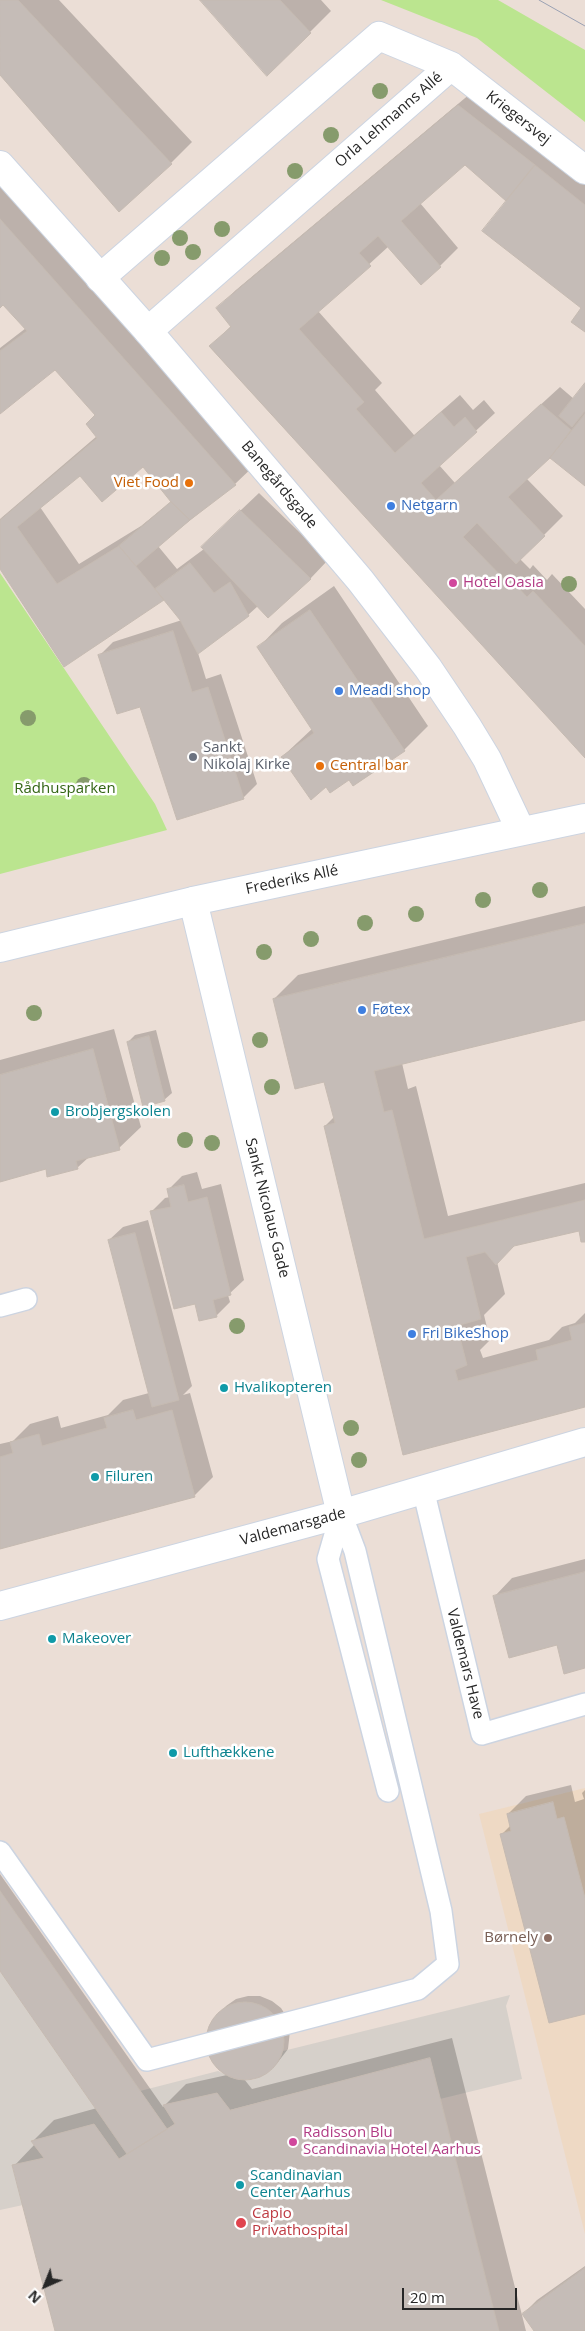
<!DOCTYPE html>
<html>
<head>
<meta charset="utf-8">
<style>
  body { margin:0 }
  #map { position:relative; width:585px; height:2331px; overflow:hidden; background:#ebded6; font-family:"Open Sans",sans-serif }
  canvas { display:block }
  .north { position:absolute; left:20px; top:2261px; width:50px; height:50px; -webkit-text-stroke:4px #fff; paint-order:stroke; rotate:224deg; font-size:14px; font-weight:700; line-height:20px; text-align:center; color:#272727 }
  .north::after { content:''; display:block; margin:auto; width:18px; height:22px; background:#272727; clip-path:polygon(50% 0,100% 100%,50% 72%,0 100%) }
  .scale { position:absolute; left:402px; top:2288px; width:115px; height:22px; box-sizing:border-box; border:2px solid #272727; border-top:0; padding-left:6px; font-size:15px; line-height:18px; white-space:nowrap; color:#272727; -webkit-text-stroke:4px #fff; paint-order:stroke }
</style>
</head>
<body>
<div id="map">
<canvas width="585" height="2331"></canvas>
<div class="north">N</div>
<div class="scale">20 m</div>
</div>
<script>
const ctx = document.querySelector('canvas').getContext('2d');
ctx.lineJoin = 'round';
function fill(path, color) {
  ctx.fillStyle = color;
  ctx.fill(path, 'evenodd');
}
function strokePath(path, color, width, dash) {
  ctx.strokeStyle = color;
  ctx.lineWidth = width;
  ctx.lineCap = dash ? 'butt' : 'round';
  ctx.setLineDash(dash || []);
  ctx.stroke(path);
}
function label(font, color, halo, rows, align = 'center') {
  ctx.font = font + ' "Open Sans",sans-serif';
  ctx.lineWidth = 5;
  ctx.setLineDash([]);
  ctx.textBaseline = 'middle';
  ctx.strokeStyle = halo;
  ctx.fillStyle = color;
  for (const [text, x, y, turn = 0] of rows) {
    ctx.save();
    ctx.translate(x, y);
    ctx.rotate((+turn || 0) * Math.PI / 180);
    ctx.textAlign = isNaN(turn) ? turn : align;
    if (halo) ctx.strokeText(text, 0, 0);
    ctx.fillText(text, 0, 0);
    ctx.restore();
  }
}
const education = new Path2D(`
  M 585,1788 L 585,2234 L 479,1814 Z`);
const green = new Path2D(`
  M 381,0 L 498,0 L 585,50 L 585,122 L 477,38 Z
  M 0,573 L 155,804 L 167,830 L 0,874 Z`);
const plaza = new Path2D(`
  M 0,1971 L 127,2154 L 119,2159 L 94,2124 L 31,2141 L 44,2158 L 12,2166 L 23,2205 L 0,2210 Z
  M 510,1995 L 506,2006 L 522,2079 L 440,2099 L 430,2058 L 230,2110 L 217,2093 L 163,2105 L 175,2124 L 167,2129 L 140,2091 L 218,2071 L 235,2079 L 253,2080 L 271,2070 L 283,2051 Z`);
const shadow = new Path2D(`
  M 0,0 L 59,0 L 192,142 L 171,163 L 0,73 Z
  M 202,0 L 321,0 L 331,11 L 267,75 Z
  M 477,88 L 585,173 L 585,330 L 583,308 L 508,201 L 465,163 L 420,203 L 458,248 L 440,266 L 389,246 L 318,311 L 382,383 L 375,390 L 414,435 L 460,395 L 473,410 L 484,400 L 495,413 L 439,465 L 455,483 L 560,387 L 574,399 L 585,385 L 585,484 L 550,456 L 526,478 L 563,516 L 520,559 L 530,569 L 533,565 L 547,580 L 552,574 L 585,609 L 585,756 L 210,347 L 232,325 L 218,308 L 236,290 Z
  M 0,174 L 257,463 L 235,484 L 158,546 L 177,569 L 204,549 L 221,529 L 259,493 L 328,560 L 310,579 L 258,606 L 248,615 L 198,653 L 206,679 L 221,674 L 257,784 L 243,798 L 141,705 L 99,656 L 113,642 L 182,620 L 164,598 L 65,665 L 0,566 L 0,519 L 97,436 L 97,415 L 55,368 L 0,412 L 0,348 L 26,328 L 3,303 L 0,306 ZM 143,466 L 172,501 L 141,526 L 79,564 L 40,507 L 80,474 Z
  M 334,586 L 428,726 L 404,750 L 354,785 L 349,778 L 326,785 L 282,757 L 313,728 L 258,648 L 282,623 Z
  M 585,906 L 585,1019 L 402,1063 L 408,1089 L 416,1086 L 448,1216 L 585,1183 L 585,1240 L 580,1229 L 514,1245 L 497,1262 L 505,1294 L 484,1315 L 490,1340 L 480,1350 L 483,1358 L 549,1340 L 562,1327 L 575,1323 L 585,1313 L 585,1406 L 404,1454 L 325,1126 L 334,1117 L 325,1080 L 274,999 L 298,975 Z
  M 114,1029 L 141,1127 L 119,1148 L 89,1157 L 77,1168 L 47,1168 L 0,1181 L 0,1060 Z
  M 156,1030 L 172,1093 L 164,1100 L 128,1042 L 135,1035 Z
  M 197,1172 L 202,1189 L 221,1184 L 244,1280 L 228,1295 L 230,1302 L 216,1316 L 196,1303 L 151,1212 L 165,1198 L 170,1197 L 168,1190 L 182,1176 Z
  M 148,1220 L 192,1386 L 183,1395 L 190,1393 L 213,1477 L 195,1495 L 0,1548 L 0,1444 L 13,1441 L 30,1424 L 58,1416 L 61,1428 L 108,1415 L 123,1400 L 149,1393 L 109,1240 L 123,1227 Z
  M 585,1559 L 585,1667 L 494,1597 L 512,1578 Z
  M 571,1785 L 575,1802 L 584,1799 L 582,1793 L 585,1790 L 585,2013 L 502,1834 L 511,1825 L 508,1814 L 526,1796 Z
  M 0,1874 L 163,2107 L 186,2084 L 227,2075 L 219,2070 L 207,2048 L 207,2036 L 210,2024 L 226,2006 L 236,1999 L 248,1996 L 260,1996 L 272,2001 L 281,2008 L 288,2019 L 290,2031 L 288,2049 L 278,2062 L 271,2069 L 252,2079 L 244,2079 L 252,2089 L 452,2038 L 526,2331 L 56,2331 L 14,2166 L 35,2144 L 33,2141 L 54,2120 L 97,2108 L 0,1969 Z
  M 585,2266 L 585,2331 L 536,2331 L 523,2314 L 537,2300 Z`);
const building = new Path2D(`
  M 0,0 L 18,0 L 172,164 L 119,212 L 0,75 Z
  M 200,0 L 280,0 L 311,33 L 267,76 Z
  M 458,105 L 535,165 L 506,201 L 465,165 L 401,221 L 441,267 L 421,285 L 378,236 L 359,253 L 371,266 L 299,329 L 364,402 L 356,409 L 395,453 L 441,412 L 454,427 L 465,417 L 477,432 L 421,483 L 436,500 L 541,404 L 571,430 L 550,458 L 508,497 L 545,536 L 516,564 L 477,523 L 463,537 L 511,586 L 514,583 L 527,597 L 533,591 L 585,646 L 585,758 L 209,346 L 231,327 L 216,308 Z
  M 535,165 L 585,205 L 585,332 L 571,322 L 581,308 L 482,231 Z
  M 0,219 L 236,485 L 190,520 L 171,502 L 143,467 L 102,502 L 80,476 L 17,527 L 57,584 L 119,546 L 164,600 L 64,667 L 0,569 L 0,520 L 97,438 L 86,424 L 95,415 L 55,370 L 0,414 L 0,351 L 27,331 L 3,305 L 0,308 Z
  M 585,383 L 585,411 L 572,427 L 559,416 Z
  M 585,414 L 585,486 L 550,458 Z
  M 171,502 L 190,520 L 136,566 L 119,546 Z
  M 240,510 L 311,579 L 268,618 L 201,547 Z
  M 190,563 L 214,593 L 230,582 L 249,616 L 198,654 L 180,620 L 155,589 Z
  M 310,610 L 405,751 L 353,786 L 349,780 L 330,793 L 326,787 L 311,800 L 281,757 L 314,733 L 257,647 Z
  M 173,631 L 192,692 L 208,687 L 244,799 L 177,820 L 140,707 L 117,714 L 98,655 Z
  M 585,924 L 585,1020 L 374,1071 L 384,1112 L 392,1110 L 424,1239 L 585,1200 L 585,1242 L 581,1242 L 579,1231 L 514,1246 L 496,1265 L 485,1252 L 466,1257 L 481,1319 L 446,1329 L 449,1341 L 460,1338 L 467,1365 L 455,1370 L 458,1381 L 538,1360 L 536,1350 L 572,1340 L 569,1327 L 585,1323 L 585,1407 L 403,1455 L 324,1126 L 335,1123 L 324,1082 L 295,1089 L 273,999 Z
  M 149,1036 L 165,1101 L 143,1107 L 127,1042 Z
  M 93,1049 L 120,1150 L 76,1161 L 78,1169 L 47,1177 L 46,1169 L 0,1182 L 0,1075 Z
  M 184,1185 L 188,1202 L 207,1197 L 231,1295 L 213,1300 L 217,1317 L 199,1321 L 195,1304 L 174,1309 L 150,1211 L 171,1207 L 167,1189 Z
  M 135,1233 L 179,1400 L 152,1407 L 108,1240 Z
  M 133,1410 L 136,1420 L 172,1410 L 195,1497 L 0,1549 L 0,1457 L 13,1453 L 10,1442 L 39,1434 L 42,1446 L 107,1428 L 104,1418 Z
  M 585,1572 L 585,1668 L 564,1674 L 557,1645 L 509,1658 L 493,1596 Z
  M 553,1802 L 557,1819 L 564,1817 L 585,1898 L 585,2014 L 549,2023 L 500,1834 L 511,1831 L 507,1814 Z
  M 0,1891 L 167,2129 L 127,2154 L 0,1971 Z
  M206 2041a39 39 0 1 1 78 0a39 39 0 1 1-78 0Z
  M 430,2058 L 499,2331 L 55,2331 L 12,2165 L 44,2158 L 31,2141 L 94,2124 L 119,2159 L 175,2124 L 163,2105 L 217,2093 L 230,2110 Z
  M 585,2268 L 585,2331 L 534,2331 L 522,2314 Z`);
const lane = new Path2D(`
  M 0,1306 L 26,1299
  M 423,1489 L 482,1734 L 585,1704
  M 341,1514 L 328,1559 L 388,1791
  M 0,1852 L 147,2060 L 418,1989 L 448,1964 L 441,1911 L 355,1551 L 341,1514`);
const street = new Path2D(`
  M 451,66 L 585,170
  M 100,278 L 379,36 L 451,66 L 148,331
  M 193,901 L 341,1514
  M 0,1606 L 341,1514 L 585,1442`);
const secondary = new Path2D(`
  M 0,165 L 148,331 L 360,580 L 428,668 L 467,726 L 487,759 L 521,831
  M 0,948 L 193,901 L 585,818`);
const tram = new Path2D(`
  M 539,0 L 585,26`);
const trees = [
  [380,91],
  [331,135],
  [295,171],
  [222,229],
  [180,238],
  [193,252],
  [162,258],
  [569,584],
  [28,718],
  [84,785],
  [540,890],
  [483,900],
  [416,914],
  [365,923],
  [311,939],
  [264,952],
  [34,1013],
  [260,1040],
  [272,1087],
  [185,1140],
  [212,1143],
  [237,1326],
  [351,1428],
  [359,1460]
];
const markers = [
  [189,483,5,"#e8710a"],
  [391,506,5,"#3f7fe0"],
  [453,583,5,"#d1479c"],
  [339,691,5,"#3f7fe0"],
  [193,757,5,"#6b7280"],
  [320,766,5,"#e8710a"],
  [362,1010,5,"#3f7fe0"],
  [55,1112,5,"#0f9aa8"],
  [412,1334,5,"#3f7fe0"],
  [224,1388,5,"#0f9aa8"],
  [95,1477,5,"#0f9aa8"],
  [52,1639,5,"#0f9aa8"],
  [173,1753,5,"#0f9aa8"],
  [548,1938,5,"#8d6e63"],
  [293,2142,5,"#d1479c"],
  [240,2185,5,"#0f9aa8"],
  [241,2223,6,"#e0444e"]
];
const streetNames = [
  ["Kriegersvej",518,118,38],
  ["Orla Lehmanns Allé",389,120,-41],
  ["Banegårdsgade",279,485,50],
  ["Frederiks Allé",292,880,-12],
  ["Sankt Nicolaus Gade",267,1208,76],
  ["Valdemarsgade",293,1527,-15],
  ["Valdemars Have",465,1664,76]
];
const foodNames = [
  ["Viet Food",179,483],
  ["Central bar",330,766,"left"]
];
const shopNames = [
  ["Netgarn",401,506],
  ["Meadi shop",349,691],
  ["Føtex",372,1010],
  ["Fri BikeShop",422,1334]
];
const hotelNames = [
  ["Hotel Oasia",463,583],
  ["Radisson Blu",303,2133],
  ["Scandinavia Hotel Aarhus",303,2150]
];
const worshipNames = [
  ["Sankt",203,748],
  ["Nikolaj Kirke",203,765]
];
const parkNames = [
  ["Rådhusparken",65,789]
];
const cultureNames = [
  ["Brobjergskolen",65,1112],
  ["Hvalikopteren",234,1388],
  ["Filuren",105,1477],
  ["Makeover",62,1639],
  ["Lufthækkene",183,1753],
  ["Scandinavian",250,2176],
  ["Center Aarhus",250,2193]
];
const educationNames = [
  ["Børnely",538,1938]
];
const healthNames = [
  ["Capio",252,2214],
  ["Privathospital",252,2231]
];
fill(education, '#eed9c4');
fill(green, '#bbe58f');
fill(plaza, '#d6d0ca');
fill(shadow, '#0003');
fill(building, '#c5bcb7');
strokePath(building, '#c5bab1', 1);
strokePath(lane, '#ccd4e1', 24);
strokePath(street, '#ccd4e1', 30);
strokePath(secondary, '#ccd4e1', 30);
strokePath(lane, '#fff', 21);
strokePath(street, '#fff', 28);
strokePath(secondary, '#fff', 28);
strokePath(tram, '#9aa1b3', 1);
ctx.fillStyle = '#869b6c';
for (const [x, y] of trees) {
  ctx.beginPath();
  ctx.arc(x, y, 8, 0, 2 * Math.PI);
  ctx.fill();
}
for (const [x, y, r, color] of markers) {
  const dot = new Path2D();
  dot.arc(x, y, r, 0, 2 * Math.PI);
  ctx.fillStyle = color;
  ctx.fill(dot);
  strokePath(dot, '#fff', 2);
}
label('15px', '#272727', '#fff', streetNames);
label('15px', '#c56008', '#fff', foodNames, 'right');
label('15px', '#366cbe', '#fff', shopNames, 'left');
label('15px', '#b23c85', '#fff', hotelNames, 'left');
label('15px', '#5b616d', '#fff', worshipNames, 'left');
label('15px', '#336515', '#fff', parkNames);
label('15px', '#0d838f', '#fff', cultureNames, 'left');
label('15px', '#785e54', '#fff', educationNames, 'right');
label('15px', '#be3a42', '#fff', healthNames, 'left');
</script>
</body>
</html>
